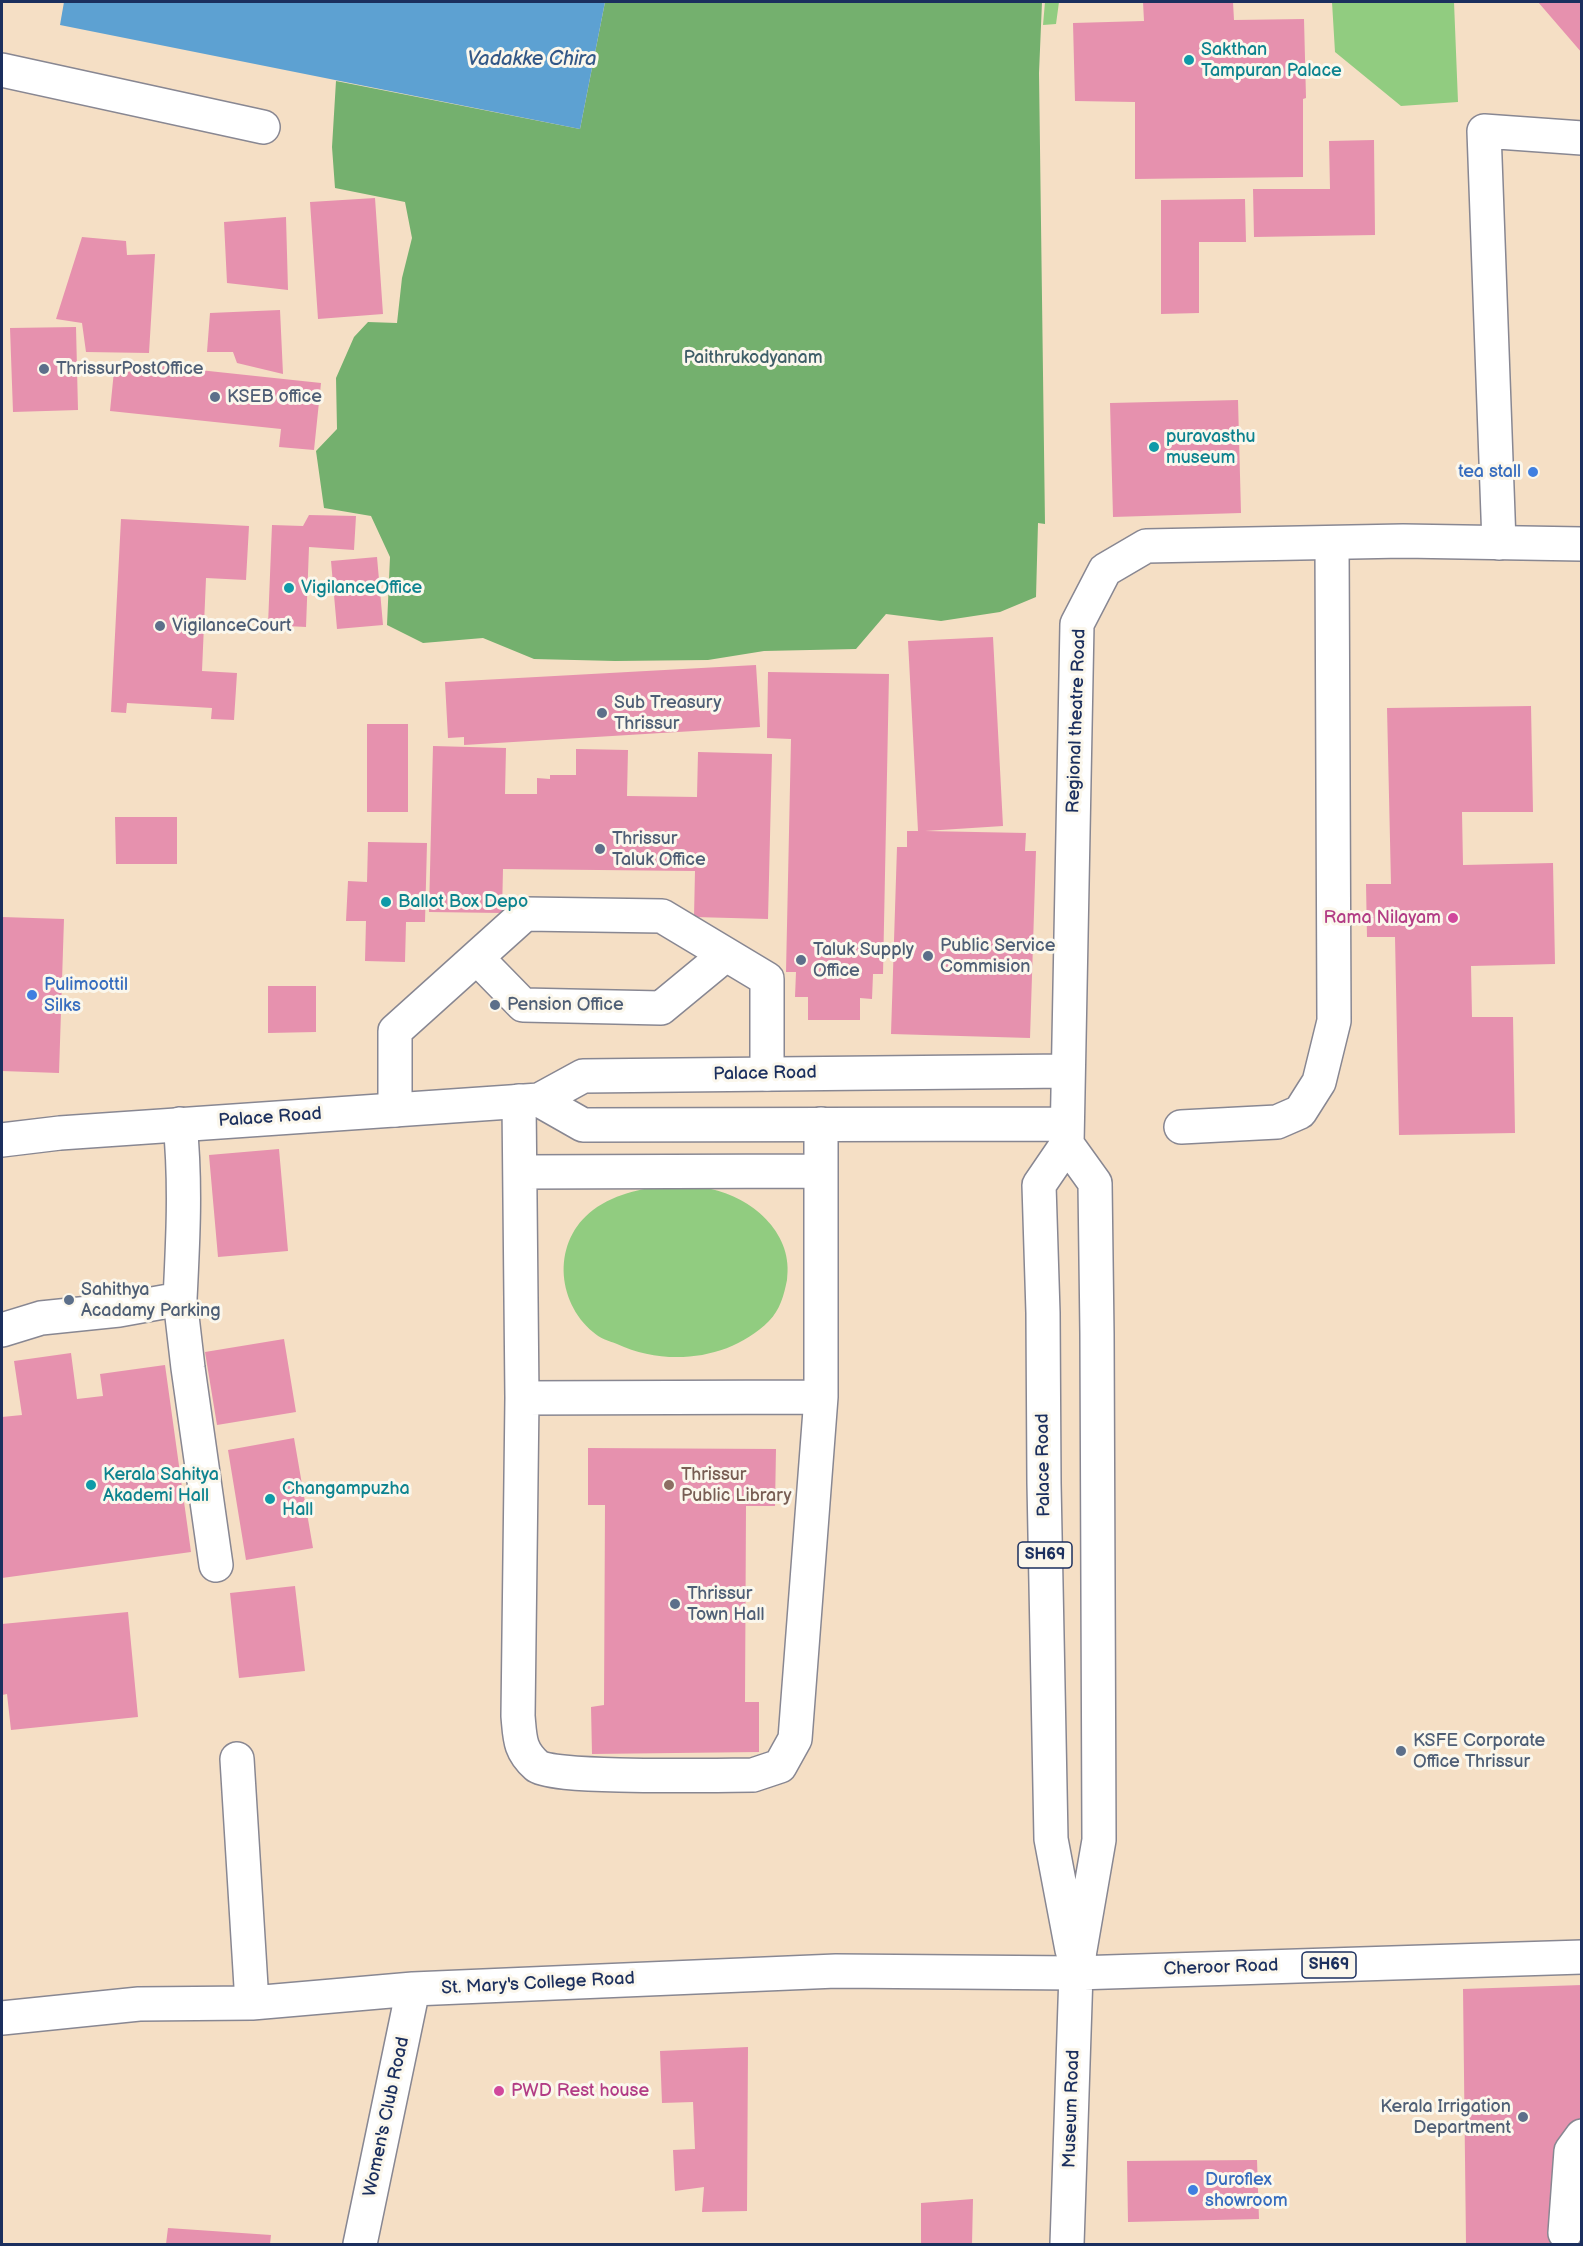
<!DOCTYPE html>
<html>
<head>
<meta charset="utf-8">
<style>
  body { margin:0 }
  #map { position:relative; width:1583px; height:2246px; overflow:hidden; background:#f5dfc5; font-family:"Balsamiq Sans",sans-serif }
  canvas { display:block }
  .frame { position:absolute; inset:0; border:3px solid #1b2f5e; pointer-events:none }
</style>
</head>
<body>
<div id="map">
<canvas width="1583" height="2246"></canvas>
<div class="frame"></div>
</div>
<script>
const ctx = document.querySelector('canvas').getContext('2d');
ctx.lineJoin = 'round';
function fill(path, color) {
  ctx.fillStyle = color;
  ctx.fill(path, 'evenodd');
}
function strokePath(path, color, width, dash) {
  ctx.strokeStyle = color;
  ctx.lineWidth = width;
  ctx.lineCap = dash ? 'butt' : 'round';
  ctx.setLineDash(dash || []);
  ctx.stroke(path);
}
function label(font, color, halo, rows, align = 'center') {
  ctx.font = font + ' "Balsamiq Sans",sans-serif';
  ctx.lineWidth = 6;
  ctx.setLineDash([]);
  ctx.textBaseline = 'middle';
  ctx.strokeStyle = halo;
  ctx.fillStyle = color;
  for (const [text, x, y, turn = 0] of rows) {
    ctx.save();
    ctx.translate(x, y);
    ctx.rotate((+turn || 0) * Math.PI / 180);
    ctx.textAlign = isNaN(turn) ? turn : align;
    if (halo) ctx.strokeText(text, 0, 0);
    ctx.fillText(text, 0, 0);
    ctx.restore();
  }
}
const green = new Path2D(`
  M 1045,2 L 1059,2 L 1056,24 L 1043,25 Z
  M 1332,2 L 1454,2 L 1458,102 L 1401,106 L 1335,52 Z
  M 674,1184 C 688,1186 702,1186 715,1190 C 755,1200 794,1235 787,1280 C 784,1295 780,1310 769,1321 C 730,1360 666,1367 617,1344 C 609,1341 599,1338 593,1332 C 556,1301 552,1241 593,1210 C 617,1192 647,1188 674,1184 Z`);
const forest = new Path2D(`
  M 605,2 L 1042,2 L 1039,73 L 1045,524 L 1038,523 L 1036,597 L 1000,612 L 941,621 L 886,614 L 856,649 L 764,651 L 708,660 L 615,661 L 534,659 L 483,638 L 423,643 L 387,625 L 390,557 L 371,516 L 324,508 L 316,451 L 337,429 L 336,378 L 354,337 L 368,322 L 397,323 L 402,278 L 412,238 L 405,202 L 335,188 L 332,147 L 336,81 L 580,129 Z`);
const water = new Path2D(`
  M 64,2 L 605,2 L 580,129 L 60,25 Z`);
const building = new Path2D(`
  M 1143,2 L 1233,2 L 1234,20 L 1304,19 L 1306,98 L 1303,99 L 1303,177 L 1135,179 L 1135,102 L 1075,101 L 1073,23 L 1144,21 Z
  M 1538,2 L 1582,2 L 1582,53 Z
  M 1374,140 L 1375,235 L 1254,237 L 1253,189 L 1330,189 L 1329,141 Z
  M 375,198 L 383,314 L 318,319 L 310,202 Z
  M 1245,199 L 1246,242 L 1199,242 L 1199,313 L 1161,314 L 1161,200 Z
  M 286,217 L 288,290 L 227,283 L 224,222 Z
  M 82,237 L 126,241 L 127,255 L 155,254 L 149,353 L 86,352 L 82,323 L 56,319 Z
  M 280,310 L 283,374 L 237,363 L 233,352 L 207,352 L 210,313 Z
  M 76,327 L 78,410 L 13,412 L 10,328 Z
  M 115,361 L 321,383 L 314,450 L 279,447 L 281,429 L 110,411 Z
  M 1238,400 L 1241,513 L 1113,517 L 1110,403 Z
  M 309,515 L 356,516 L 354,550 L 309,547 L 306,627 L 268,625 L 272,525 L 303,526 Z
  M 121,519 L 249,526 L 246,580 L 206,578 L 202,671 L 237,673 L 234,720 L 211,719 L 212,708 L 127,703 L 126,713 L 111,712 Z
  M 377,557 L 383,625 L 337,629 L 331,561 Z
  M 993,637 L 1003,826 L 925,831 L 1026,833 L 1025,851 L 1036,851 L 1030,1038 L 891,1034 L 897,847 L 907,847 L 907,831 L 918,831 L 908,641 Z
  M 756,665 L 760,727 L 464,745 L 464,737 L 448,738 L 445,682 Z
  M 768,672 L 889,674 L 883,974 L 873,974 L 872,999 L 860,998 L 860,1020 L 808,1020 L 808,997 L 795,997 L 796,972 L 786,972 L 791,739 L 767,738 Z
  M 1531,706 L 1533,812 L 1462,812 L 1463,865 L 1553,863 L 1555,964 L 1471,966 L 1472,1017 L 1513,1017 L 1515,1133 L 1399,1135 L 1395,937 L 1367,937 L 1366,884 L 1391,884 L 1387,708 Z
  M 367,724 L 408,724 L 408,812 L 367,812 Z
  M 433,746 L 506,748 L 505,794 L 537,794 L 537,778 L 550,779 L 550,775 L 576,775 L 576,749 L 628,750 L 627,796 L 697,797 L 698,752 L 772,754 L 768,919 L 694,917 L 695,871 L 503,869 L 502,913 L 429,912 Z
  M 115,817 L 177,817 L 177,864 L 116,864 Z
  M 368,842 L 427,843 L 425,922 L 406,922 L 405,962 L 365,961 L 366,921 L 346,921 L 348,881 L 367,882 Z
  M 2,917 L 64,919 L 59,1073 L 2,1071 Z
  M 268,986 L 316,986 L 316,1032 L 268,1033 Z
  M 279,1149 L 288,1251 L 218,1257 L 209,1155 Z
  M 284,1339 L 296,1412 L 217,1425 L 205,1352 Z
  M 71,1353 L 77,1399 L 103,1396 L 100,1374 L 165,1365 L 191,1552 L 2,1578 L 2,1417 L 22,1415 L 14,1361 Z
  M 294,1438 L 313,1548 L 246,1560 L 228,1450 Z
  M 588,1448 L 776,1449 L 775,1506 L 746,1506 L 745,1702 L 759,1702 L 759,1752 L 592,1754 L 591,1707 L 604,1705 L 605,1505 L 588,1505 Z
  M 295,1586 L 305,1671 L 239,1678 L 230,1593 Z
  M 128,1612 L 138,1717 L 11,1730 L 7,1694 L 2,1695 L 2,1624 Z
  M 1582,1985 L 1582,2244 L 1466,2244 L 1463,1989 Z
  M 748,2047 L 747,2211 L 702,2212 L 704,2187 L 675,2191 L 673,2150 L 695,2149 L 693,2102 L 662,2103 L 660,2051 Z
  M 1257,2160 L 1259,2219 L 1128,2222 L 1127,2161 Z
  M 973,2199 L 972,2244 L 921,2244 L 921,2203 Z
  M 168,2228 L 271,2235 L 270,2244 L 166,2244 Z`);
const minor = new Path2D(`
  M 2,70 L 263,127
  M 1499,543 L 1484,131 L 1582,138
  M 478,959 L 523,1005 L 661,1008 L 724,956
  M 519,1101 L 522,1398 L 821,1397 L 821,1124
  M 395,1110 L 395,1031 L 525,914 L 662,916 L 767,979 L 767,1074
  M 1181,1127 L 1277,1122 L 1300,1112 L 1319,1082 L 1334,1021 L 1332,543
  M 521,1172 L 821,1171
  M 180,1299 C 183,1240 186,1182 180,1124
  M 2,1330 L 41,1318 L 119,1310 L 180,1299 L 188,1368 L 216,1565
  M 522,1398 L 518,1716 C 520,1738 519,1750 537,1766 C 552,1779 722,1775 753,1775 L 780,1766 L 795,1739 L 821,1397
  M 237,1759 L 252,2003
  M 2,2018 L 139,2004 L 252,2003 L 413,1989 L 836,1971 L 1076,1973
  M 1565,2233 L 1571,2151 L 1582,2136
  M 360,2244 L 413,1989`);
const major = new Path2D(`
  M 539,1100 L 583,1125 L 1067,1124
  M 2,1140 L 60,1133 L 539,1100 L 583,1076 L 1068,1071
  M 1067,1144 L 1077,624 L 1105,570 L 1146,546 L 1403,541 L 1582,544
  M 1067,1144 L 1039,1185 L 1043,1313 L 1044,1483 L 1051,1839 L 1072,1950
  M 1076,1973 L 1582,1957
  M 1067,2244 L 1076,1973 L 1099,1840 L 1097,1334 L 1095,1183 L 1067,1144`);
const markers = [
  [1189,60,6,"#0f9aa8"],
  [44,369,6,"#5c6f8a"],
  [215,397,6,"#5c6f8a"],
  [1154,447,6,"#0f9aa8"],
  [1533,472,6,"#3f7fe0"],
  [289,588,6,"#0f9aa8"],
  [160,626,6,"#5c6f8a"],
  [602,713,6,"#5c6f8a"],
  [600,849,6,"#5c6f8a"],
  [386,902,6,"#0f9aa8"],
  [1453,918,6,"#d1479c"],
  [928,956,6,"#5c6f8a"],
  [801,960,6,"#5c6f8a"],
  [32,995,6,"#3f7fe0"],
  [495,1005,6,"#5c6f8a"],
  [69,1300,6,"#5c6f8a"],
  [91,1485,6,"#0f9aa8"],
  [669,1485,6,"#8d6e63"],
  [270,1499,6,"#0f9aa8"],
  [675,1604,6,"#5c6f8a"],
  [1401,1751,6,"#5c6f8a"],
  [499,2091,6,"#d1479c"],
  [1523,2117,6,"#5c6f8a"],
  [1193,2190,6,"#3f7fe0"]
];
const shields = [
  [1045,1555,54],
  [1329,1965,54]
];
const shieldNames = [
  ["SH69",1045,1555],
  ["SH69",1329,1965]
];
const cultureNames = [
  ["Sakthan",1201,50],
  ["Tampuran Palace",1201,71],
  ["puravasthu",1166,437],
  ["museum",1166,458],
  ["VigilanceOffice",301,588],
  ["Ballot Box Depo",398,902],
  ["Kerala Sahitya",103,1475],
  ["Akademi Hall",103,1496],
  ["Changampuzha",282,1489],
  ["Hall",282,1510]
];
const parkNames = [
  ["Paithrukodyanam",753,358]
];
const serviceNames = [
  ["ThrissurPostOffice",56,369],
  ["KSEB office",227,397],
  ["VigilanceCourt",172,626],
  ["Sub Treasury",614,703],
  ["Thrissur",614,724],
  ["Thrissur",612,839],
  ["Taluk Office",612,860],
  ["Public Service",940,946],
  ["Commision",940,967],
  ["Taluk Supply",813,950],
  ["Office",813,971],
  ["Pension Office",507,1005],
  ["Sahithya",81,1290],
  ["Acadamy Parking",81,1311],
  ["Thrissur",687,1594],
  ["Town Hall",687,1615],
  ["KSFE Corporate",1413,1741],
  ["Office Thrissur",1413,1762],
  ["Kerala Irrigation",1511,2107,"right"],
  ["Department",1511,2128,"right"]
];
const shopNames = [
  ["tea stall",1521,472,"right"],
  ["Pulimoottil",44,985],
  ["Silks",44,1006],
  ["Duroflex",1205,2180],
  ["showroom",1205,2201]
];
const streetNames = [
  ["Regional theatre Road",1077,721,-88],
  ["Palace Road",765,1074,-1],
  ["Palace Road",270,1118,-4],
  ["Palace Road",1044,1465,-91],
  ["Cheroor Road",1221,1968,-2],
  ["St. Mary's College Road",538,1984,-3],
  ["Museum Road",1072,2109,-88],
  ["Women's Club Road",387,2117,-78]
];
const hotelNames = [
  ["Rama Nilayam",1441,918],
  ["PWD Rest house",511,2091,"left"]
];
const educationNames = [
  ["Thrissur",681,1475],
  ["Public Library",681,1496]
];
const waterNames = [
  ["Vadakke Chira",532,60]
];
fill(green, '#91cc80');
fill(forest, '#74b06e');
fill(water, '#5da1d2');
fill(building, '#e691ae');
strokePath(minor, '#888792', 36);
strokePath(major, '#888792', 36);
strokePath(minor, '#fff', 33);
strokePath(major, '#fff', 33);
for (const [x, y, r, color] of markers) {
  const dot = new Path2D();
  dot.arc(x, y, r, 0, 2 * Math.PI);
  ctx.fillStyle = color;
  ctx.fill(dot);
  strokePath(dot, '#fbf7ec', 2);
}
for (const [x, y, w] of shields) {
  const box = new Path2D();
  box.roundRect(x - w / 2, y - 13, w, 26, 4.5);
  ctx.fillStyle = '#fbf7ec';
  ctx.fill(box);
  strokePath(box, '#1b2f5e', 1.5);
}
label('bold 16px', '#1b2f5e', null, shieldNames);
label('18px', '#0d838f', '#fbf7ec', cultureNames, 'left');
label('18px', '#3e5e68', '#fbf7ec', parkNames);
label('18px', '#4e5e75', '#fbf7ec', serviceNames, 'left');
label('18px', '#366cbe', '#fbf7ec', shopNames, 'left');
label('18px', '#1b2f5e', '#fbf7ec', streetNames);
label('18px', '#b23c85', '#fbf7ec', hotelNames, 'right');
label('18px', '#785e54', '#fbf7ec', educationNames, 'left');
label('italic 20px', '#325787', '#fbf7ec', waterNames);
</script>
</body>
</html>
